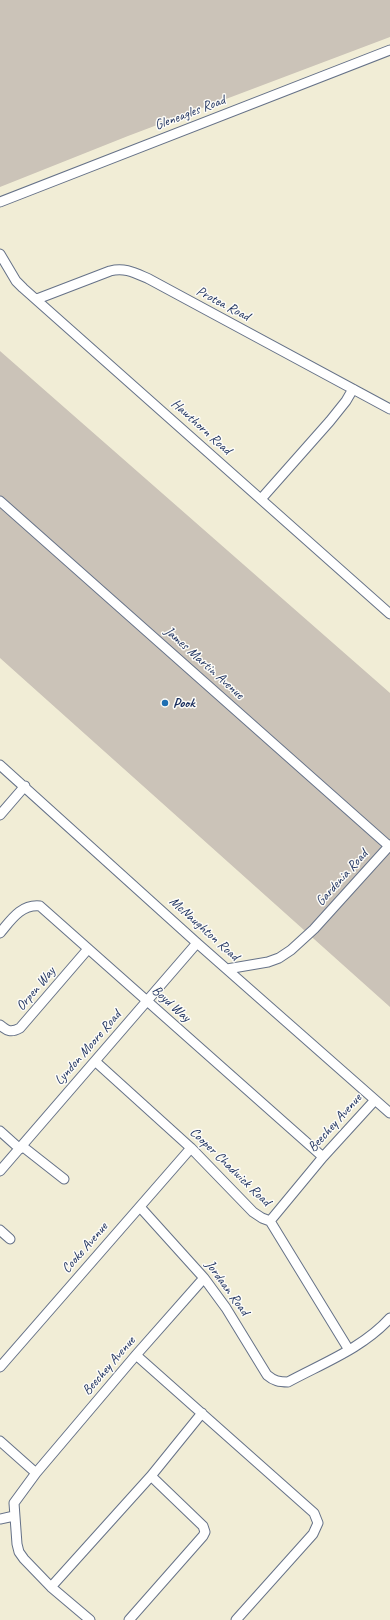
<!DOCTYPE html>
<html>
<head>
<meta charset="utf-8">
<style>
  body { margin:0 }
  canvas { display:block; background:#f1edd6 }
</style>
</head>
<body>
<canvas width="390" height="1620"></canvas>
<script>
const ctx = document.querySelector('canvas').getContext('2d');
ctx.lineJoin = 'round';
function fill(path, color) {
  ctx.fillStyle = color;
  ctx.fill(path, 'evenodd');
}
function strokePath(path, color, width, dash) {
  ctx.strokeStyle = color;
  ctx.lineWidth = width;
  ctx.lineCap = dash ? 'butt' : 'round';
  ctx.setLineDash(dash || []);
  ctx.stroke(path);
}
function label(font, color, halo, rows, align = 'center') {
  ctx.font = font + ' Caveat,sans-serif';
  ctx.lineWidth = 3;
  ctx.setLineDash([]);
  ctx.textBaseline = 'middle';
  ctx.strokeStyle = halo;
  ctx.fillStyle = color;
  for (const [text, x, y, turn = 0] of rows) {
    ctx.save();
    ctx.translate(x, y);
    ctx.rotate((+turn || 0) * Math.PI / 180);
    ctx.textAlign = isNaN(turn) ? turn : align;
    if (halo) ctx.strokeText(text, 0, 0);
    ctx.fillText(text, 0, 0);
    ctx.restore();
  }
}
const industrial = new Path2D(`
  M 0,0 L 390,0 L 390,37 L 128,136 L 0,187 Z
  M 0,351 L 390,693 L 390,1007 L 0,658 Z`);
const minor = new Path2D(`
  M 0,202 L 390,50
  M 0,254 L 16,281 L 23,288 L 390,614
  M 37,299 L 110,271 C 125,267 135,273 149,279 L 390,409
  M 261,499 L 330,421 L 346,401 L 353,389
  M 0,501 L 390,847
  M 0,765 L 197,943 L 390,1113
  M 0,815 L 25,786
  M 0,933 C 11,920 21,904 40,906 L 323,1157
  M 227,969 L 268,962 L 279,958 L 291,950 L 314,929 L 390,845
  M 0,1025 C 7,1031 11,1033 20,1028 L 88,949
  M 96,1062 L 191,1148 L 253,1212 L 262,1218 L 270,1221 L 349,1350
  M 0,1131 L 20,1149
  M 22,1146 L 64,1179
  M 0,1171 L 197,943
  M 140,1207 L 204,1278 L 226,1308 L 267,1375 C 274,1381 279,1382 288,1382 C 323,1363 363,1348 390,1318
  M 270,1221 L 323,1157 L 375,1100
  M 0,1230 L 10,1239
  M 136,1355 L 314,1513 L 318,1523 L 313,1534 L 236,1620
  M 0,1367 L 191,1148
  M 0,1441 L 36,1473
  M 151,1476 L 202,1413
  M 0,1519 L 14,1516
  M 51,1587 L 151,1476 L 203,1526 L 205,1532 L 203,1536 L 129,1620
  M 90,1620 L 51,1587 L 24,1559 L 19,1552 L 17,1544 L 14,1503 L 36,1473 L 136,1355 L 204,1278`);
const markers = [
  [165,703,4,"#1f6fb2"]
];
const streetNames = [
  ["Gleneagles Road",190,113,-21],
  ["Protea Road",223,304,28],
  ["Hawthorn Road",201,427,42],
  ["James Martin Avenue",204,663,42],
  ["Gardenia Road",342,878,-48],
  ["McNaughton Road",204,929,42],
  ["Orpen Way",36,989,-50],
  ["Boyd Way",171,1004,42],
  ["Lyndon Moore Road",88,1048,-49],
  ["Beechey Avenue",335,1123,-48],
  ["Cooper Chadwick Road",230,1167,44],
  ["Cooke Avenue",85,1248,-49],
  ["Jordaan Road",227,1288,54],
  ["Beechey Avenue",109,1366,-49]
];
const poiNames = [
  ["Pook",173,703]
];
fill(industrial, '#cbc3b8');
strokePath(minor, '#667288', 11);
strokePath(minor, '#fff', 9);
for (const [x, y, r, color] of markers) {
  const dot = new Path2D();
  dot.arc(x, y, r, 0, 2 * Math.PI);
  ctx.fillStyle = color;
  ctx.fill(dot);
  strokePath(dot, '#fdfcf7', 1.5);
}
label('14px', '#1b2f5e', '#fdfcf7', streetNames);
label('bold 14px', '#1b2f5e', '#fdfcf7', poiNames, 'left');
</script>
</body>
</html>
